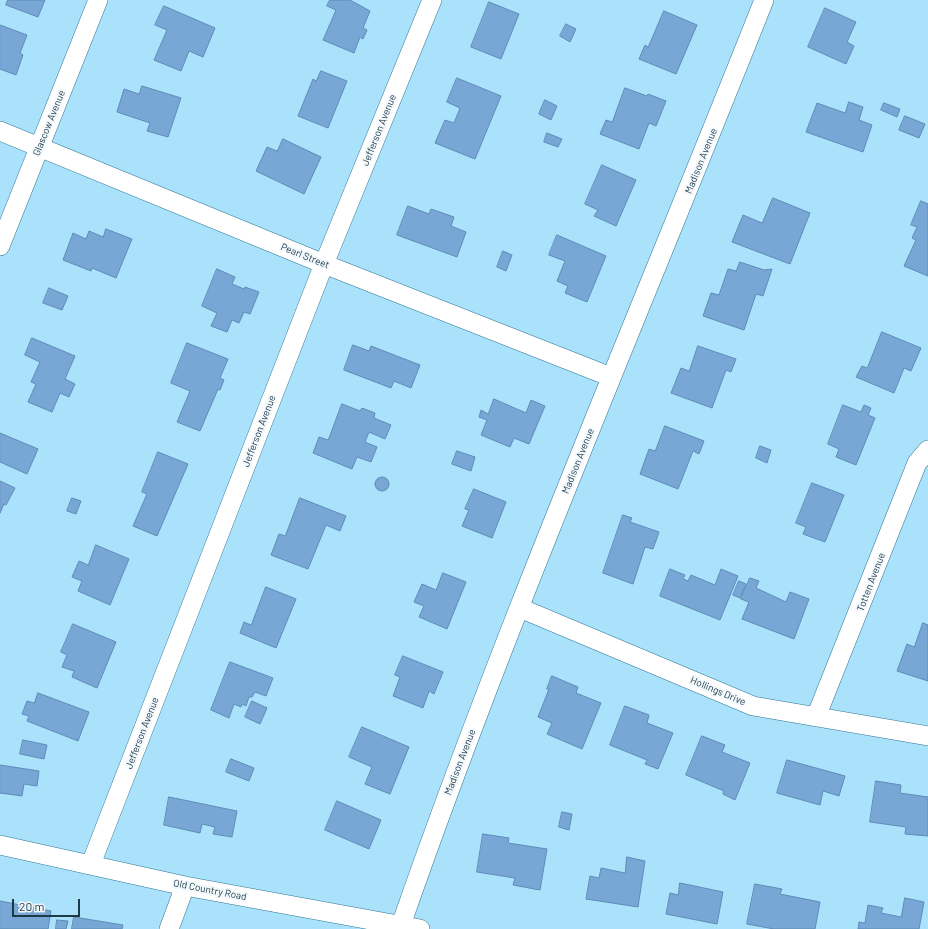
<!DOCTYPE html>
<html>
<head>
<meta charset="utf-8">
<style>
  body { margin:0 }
  #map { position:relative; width:928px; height:929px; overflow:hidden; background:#aae1fb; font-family:Barlow,sans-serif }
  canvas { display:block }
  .scale { position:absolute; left:12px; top:899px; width:68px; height:18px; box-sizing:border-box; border:2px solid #1c3945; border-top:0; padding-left:5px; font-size:12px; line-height:14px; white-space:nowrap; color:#1c3945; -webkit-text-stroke:3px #f3f9fd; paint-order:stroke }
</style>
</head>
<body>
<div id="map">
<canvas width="928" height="929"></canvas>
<div class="scale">20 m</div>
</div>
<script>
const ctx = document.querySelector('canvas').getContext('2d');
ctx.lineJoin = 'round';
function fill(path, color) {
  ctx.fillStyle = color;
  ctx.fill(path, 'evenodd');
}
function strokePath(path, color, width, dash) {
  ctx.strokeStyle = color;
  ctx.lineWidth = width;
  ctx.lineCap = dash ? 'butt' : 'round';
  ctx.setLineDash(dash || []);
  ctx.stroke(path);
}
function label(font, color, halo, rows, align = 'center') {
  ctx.font = font + ' Barlow,sans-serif';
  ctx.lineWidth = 4;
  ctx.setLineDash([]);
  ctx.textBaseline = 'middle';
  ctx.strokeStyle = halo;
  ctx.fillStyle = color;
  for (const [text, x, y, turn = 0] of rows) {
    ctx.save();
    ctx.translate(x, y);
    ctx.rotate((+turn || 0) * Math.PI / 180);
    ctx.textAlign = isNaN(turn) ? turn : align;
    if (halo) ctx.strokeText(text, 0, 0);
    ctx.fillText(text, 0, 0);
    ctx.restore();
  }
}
const building = new Path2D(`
  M 8,0 L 45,0 L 38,17 L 6,5 Z
  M 330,0 L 350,0 L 370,11 L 363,28 L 367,30 L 363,39 L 360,37 L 354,53 L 323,40 L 336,10 L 327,6 Z
  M 489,2 L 519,14 L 501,59 L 471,47 Z
  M 164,6 L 215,28 L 203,57 L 189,51 L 181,71 L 154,60 L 167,30 L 155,25 Z
  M 825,8 L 856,22 L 847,42 L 854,46 L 846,64 L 808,47 Z
  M 664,11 L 697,25 L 676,74 L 639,59 L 645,45 L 648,47 Z
  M 566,24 L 576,29 L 570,42 L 560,36 Z
  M 0,25 L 27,35 L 20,53 L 23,55 L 16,75 L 0,69 Z
  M 321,71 L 347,81 L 328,128 L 298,116 L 313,79 L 316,81 Z
  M 457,78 L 501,96 L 475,159 L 435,143 L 445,120 L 454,123 L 460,108 L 447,102 Z
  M 142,86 L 181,98 L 168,137 L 147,131 L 150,123 L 117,112 L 124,89 L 139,94 Z
  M 625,88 L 647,96 L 648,94 L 666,101 L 656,126 L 649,123 L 639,149 L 600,134 L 606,120 L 612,122 Z
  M 545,100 L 557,106 L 551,120 L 539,114 Z
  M 849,102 L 863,107 L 859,120 L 872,125 L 863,152 L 806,132 L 817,103 L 845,113 Z
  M 884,103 L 900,109 L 897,117 L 881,110 Z
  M 905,116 L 925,124 L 919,138 L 899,130 Z
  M 547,133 L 562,139 L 558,147 L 544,142 Z
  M 283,139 L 321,157 L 304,194 L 256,171 L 267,147 L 277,151 Z
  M 602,165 L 636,180 L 616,226 L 594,216 L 598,210 L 585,204 Z
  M 773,198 L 810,213 L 790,264 L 732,242 L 743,215 L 762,223 Z
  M 921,201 L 928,204 L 928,276 L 904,266 L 916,240 L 912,238 L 917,227 L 911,225 Z
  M 408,206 L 429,214 L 431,209 L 454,217 L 451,226 L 466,232 L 457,257 L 397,235 Z
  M 106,229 L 132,239 L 116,278 L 92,268 L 91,271 L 63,260 L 73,233 L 86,239 L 89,231 L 103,237 Z
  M 557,235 L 606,256 L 587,302 L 565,293 L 568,286 L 557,281 L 565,261 L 549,255 Z
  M 503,251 L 512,255 L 506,271 L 497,267 Z
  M 740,262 L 764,270 L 772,269 L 763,296 L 756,294 L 744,330 L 703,316 L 711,293 L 719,295 L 728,269 L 736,271 Z
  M 217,269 L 235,277 L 232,284 L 244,289 L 245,287 L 259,292 L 250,314 L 244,312 L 239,323 L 232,320 L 227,332 L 211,326 L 217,313 L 202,306 Z
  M 49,288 L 68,296 L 62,310 L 43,303 Z
  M 882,332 L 921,348 L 911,371 L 904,368 L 894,393 L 856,377 L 862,366 L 867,368 Z
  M 32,338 L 75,356 L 65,379 L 75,384 L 69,397 L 60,393 L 52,412 L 28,402 L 36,384 L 31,382 L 40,362 L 25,355 Z
  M 187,343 L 228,359 L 220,378 L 224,380 L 220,390 L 218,389 L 200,431 L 177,422 L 190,391 L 171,383 Z
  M 353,345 L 369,351 L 371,346 L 420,365 L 411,388 L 394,381 L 391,388 L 344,370 Z
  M 698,346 L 736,359 L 731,372 L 726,370 L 712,408 L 671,393 L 681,368 L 689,371 Z
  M 494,399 L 526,413 L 531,400 L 545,406 L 529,444 L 514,438 L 510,447 L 481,435 L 487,420 L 479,417 L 481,410 L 488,414 Z
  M 342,404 L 360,411 L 362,408 L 375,413 L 374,418 L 391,425 L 385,439 L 369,432 L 365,442 L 377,447 L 371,462 L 357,457 L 352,469 L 313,453 L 319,437 L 328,440 Z
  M 843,405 L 861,412 L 864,405 L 871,408 L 868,415 L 875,418 L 856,465 L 836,457 L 839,449 L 828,444 Z
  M 665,426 L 704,441 L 699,454 L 693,451 L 678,489 L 640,474 L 649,449 L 655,451 Z
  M 0,433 L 38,449 L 27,474 L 0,462 Z
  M 760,446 L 771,450 L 767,463 L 756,458 Z
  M 457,451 L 475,457 L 471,471 L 452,464 Z
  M 158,452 L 188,464 L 157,536 L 133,526 L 147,494 L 142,492 Z
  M375 484a7 7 0 1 1 14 0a7 7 0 1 1-14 0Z
  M 0,481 L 15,488 L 6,505 L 4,504 L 0,513 Z
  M 812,483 L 844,495 L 825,542 L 803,534 L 806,527 L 796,523 Z
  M 474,489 L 506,502 L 492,538 L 462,526 L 469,510 L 465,509 Z
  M 72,498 L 81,501 L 76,514 L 67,511 Z
  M 300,498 L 346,516 L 340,531 L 326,525 L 308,569 L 271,555 L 279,534 L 285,536 Z
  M 623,515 L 632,518 L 630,522 L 659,532 L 653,549 L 645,547 L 633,584 L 603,573 Z
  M 96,545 L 129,559 L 110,605 L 78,591 L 82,581 L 72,577 L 79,561 L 88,565 Z
  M 670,569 L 685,575 L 683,579 L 688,581 L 691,575 L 715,585 L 721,569 L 738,576 L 720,620 L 660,596 Z
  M 443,573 L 466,582 L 447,629 L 419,617 L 424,606 L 414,602 L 422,584 L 436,590 Z
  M 750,578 L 759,581 L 756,588 L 786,602 L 790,592 L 809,599 L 794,639 L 742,619 L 749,602 L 741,599 Z
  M 739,581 L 746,584 L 740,598 L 733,595 Z
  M 266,587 L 296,599 L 276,648 L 240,633 L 244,622 L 251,625 Z
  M 923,623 L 928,625 L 928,681 L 897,671 L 907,644 L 914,647 Z
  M 73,624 L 116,642 L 97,688 L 72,677 L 74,671 L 62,667 L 67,655 L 61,652 Z
  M 403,656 L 443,672 L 434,694 L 429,691 L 423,708 L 393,696 L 400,677 L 395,675 Z
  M 230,662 L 273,678 L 266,696 L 255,692 L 252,697 L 249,697 L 246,706 L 242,704 L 241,707 L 234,704 L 229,718 L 211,710 Z
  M 552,676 L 578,687 L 576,693 L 601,703 L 582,749 L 547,734 L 552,723 L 538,717 L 549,689 L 547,689 Z
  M 38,693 L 89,712 L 78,741 L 27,721 L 29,716 L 22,714 L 27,701 L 34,703 Z
  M 252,701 L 267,708 L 260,724 L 245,717 Z
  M 625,706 L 649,715 L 647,723 L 673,733 L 658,769 L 645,764 L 647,760 L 610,745 Z
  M 362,727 L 409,747 L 390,794 L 365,784 L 372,767 L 349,757 Z
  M 702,736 L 725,745 L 722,752 L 750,763 L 735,800 L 723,794 L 724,791 L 686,775 Z
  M 23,740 L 47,745 L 44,759 L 20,754 Z
  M 231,759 L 254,768 L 249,781 L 226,772 Z
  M 787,760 L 845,776 L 839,796 L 823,791 L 820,805 L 777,793 Z
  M 0,765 L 39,771 L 37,786 L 24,784 L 22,796 L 0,793 Z
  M 876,781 L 901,785 L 900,793 L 928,797 L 928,836 L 905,834 L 906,827 L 870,822 Z
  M 169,797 L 237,811 L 232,837 L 213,834 L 215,827 L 202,824 L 200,833 L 164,825 Z
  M 337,801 L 381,820 L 369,849 L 325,830 Z
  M 562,812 L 572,814 L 569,830 L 559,827 Z
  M 483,834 L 509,838 L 508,843 L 547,849 L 540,890 L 513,885 L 515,878 L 477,872 Z
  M 627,857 L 645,861 L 638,907 L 586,899 L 590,876 L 599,878 L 601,868 L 625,873 Z
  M 680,883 L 723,892 L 717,924 L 666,914 L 670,893 L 678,895 Z
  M 755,884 L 782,889 L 780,894 L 820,902 L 815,929 L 774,929 L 747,924 Z
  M 905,898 L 924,902 L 919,929 L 858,929 L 859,922 L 865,923 L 868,905 L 883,908 L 881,913 L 901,917 Z
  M 0,901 L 51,911 L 48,929 L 0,929 Z
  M 74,917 L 123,925 L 122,929 L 72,929 Z
  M 57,920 L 68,921 L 66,929 L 56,929 Z`);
const minor = new Path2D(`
  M 0,131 L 324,264 L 611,377
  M 0,246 L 98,0
  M 520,608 L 753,706 L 928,736
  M 816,717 L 917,463 L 928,450
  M 0,845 L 185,886 L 420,929
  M 91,864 L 324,264 L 432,0
  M 401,925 C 510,612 642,308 764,0
  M 169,929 L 185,886`);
const streetNames = [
  ["Glascow Avenue",49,123,-68],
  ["Jefferson Avenue",379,130,-68],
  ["Madison Avenue",701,161,-68],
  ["Pearl Street",305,256,22],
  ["Jefferson Avenue",259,431,-69],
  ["Madison Avenue",578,461,-68],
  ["Totten Avenue",871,582,-69],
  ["Hollings Drive",718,691,23],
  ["Jefferson Avenue",142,733,-69],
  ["Madison Avenue",460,762,-69],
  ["Old Country Road",210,890,11]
];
fill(building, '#79a7d5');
strokePath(building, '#5e8bb7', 1);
strokePath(minor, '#307794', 20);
strokePath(minor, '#fff', 19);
label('10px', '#1c3945', '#f3f9fd', streetNames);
</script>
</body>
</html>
